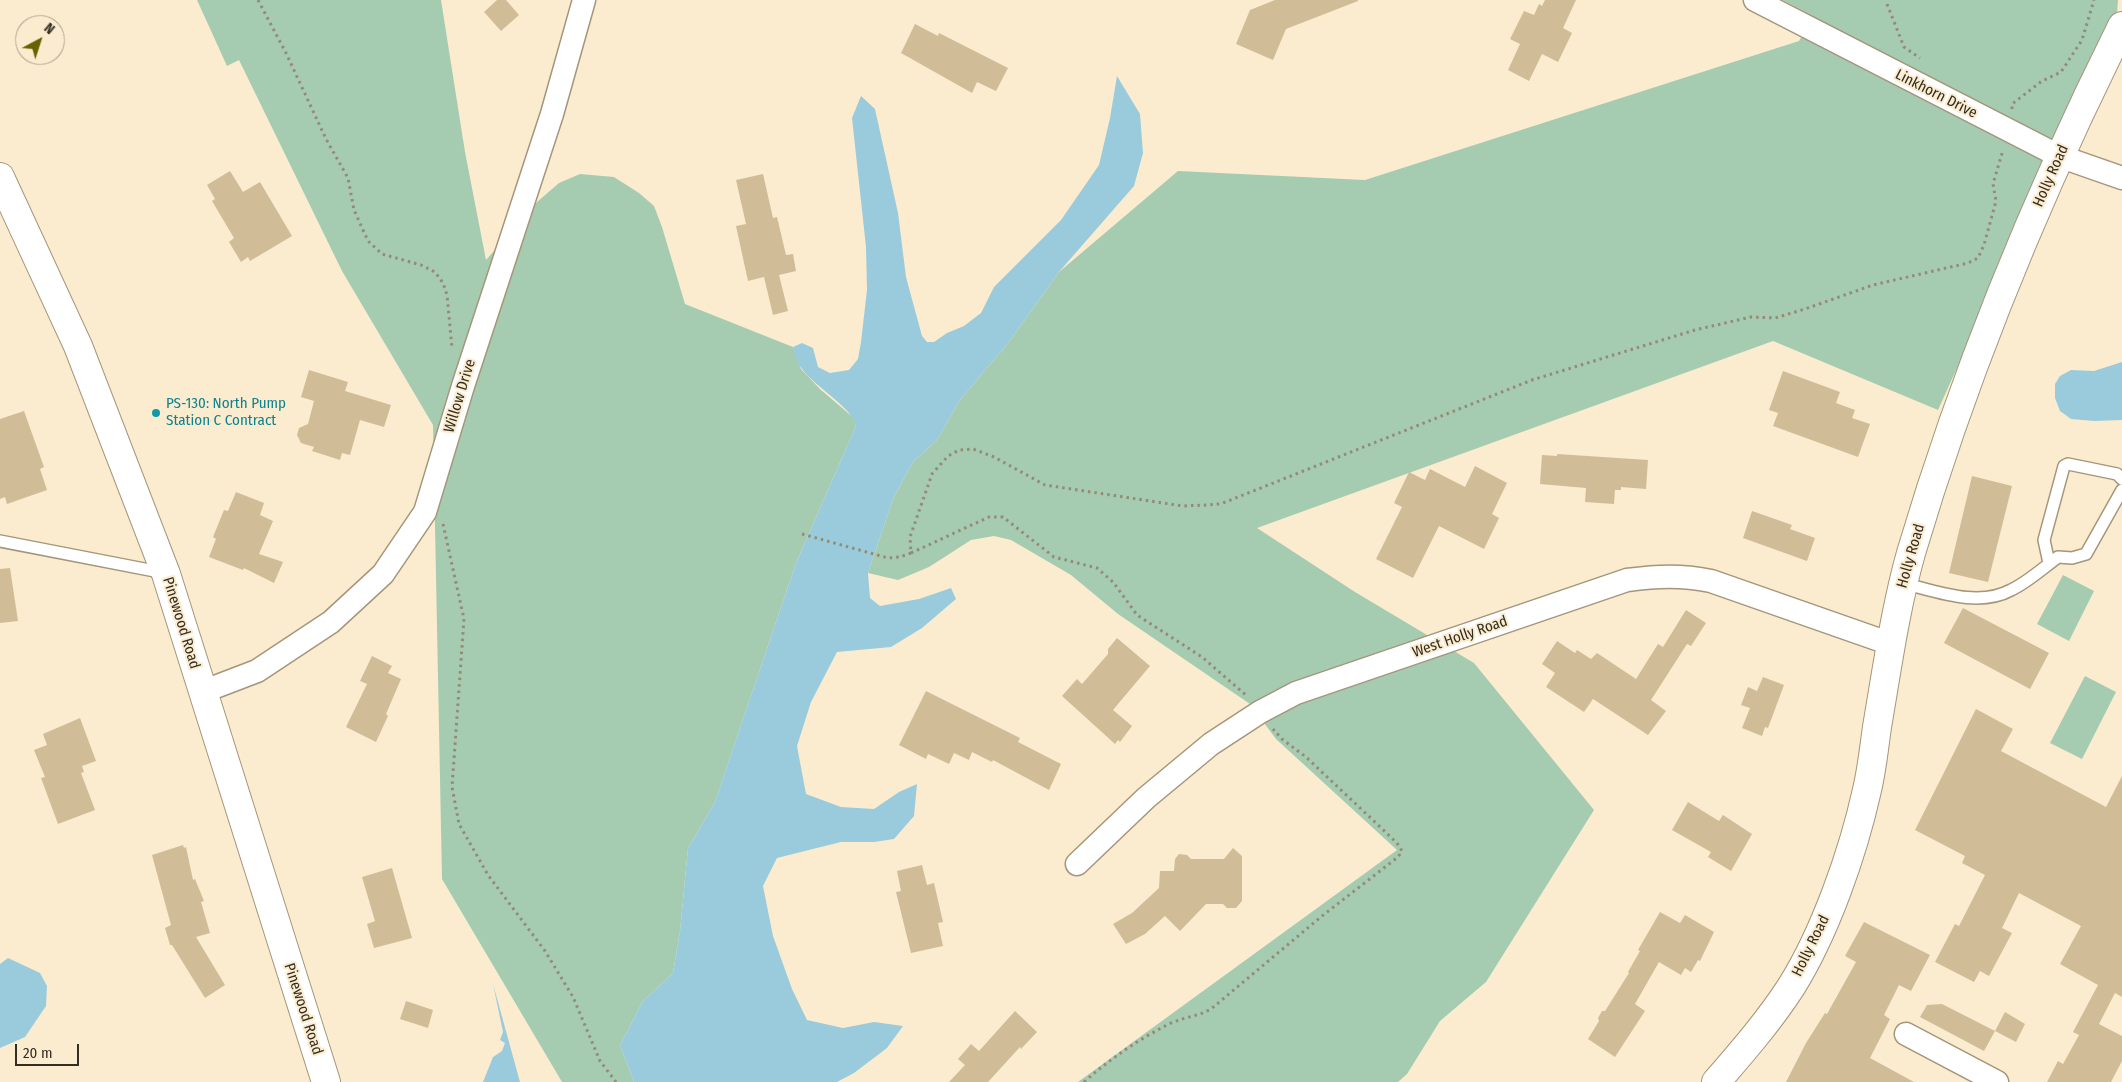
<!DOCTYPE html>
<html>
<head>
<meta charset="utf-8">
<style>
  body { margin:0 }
  #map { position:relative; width:2122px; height:1082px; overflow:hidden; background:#fbeccf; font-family:"Fira Sans Condensed",sans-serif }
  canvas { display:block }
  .north { position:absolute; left:15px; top:15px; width:50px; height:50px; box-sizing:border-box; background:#fbeccf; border:1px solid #aba08a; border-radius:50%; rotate:40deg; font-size:14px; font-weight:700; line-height:20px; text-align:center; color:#332d22 }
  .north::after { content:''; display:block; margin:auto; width:18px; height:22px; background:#646500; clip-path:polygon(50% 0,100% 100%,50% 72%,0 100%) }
  .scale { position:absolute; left:15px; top:1044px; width:64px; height:22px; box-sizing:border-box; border:2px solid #332d22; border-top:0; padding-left:6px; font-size:15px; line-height:18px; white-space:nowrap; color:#332d22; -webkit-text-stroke:4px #fbeccf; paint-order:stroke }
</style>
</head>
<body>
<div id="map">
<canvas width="2122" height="1082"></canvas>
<div class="north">N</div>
<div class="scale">20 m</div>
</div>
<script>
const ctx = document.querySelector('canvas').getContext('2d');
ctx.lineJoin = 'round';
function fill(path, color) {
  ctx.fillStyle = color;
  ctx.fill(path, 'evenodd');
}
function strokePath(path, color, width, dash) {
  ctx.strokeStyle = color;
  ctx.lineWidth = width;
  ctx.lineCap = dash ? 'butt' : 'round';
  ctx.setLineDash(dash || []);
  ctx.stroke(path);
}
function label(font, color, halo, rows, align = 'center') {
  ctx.font = font + ' "Fira Sans Condensed",sans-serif';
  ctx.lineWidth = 4;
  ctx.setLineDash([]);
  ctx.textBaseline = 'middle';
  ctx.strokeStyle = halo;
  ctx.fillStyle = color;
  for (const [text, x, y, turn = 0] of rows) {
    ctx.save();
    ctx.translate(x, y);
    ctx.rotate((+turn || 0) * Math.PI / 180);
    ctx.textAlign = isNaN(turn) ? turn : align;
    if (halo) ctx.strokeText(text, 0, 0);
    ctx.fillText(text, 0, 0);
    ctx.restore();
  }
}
const green = new Path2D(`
  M 197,0 L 441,0 L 465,152 L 486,260 L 537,202 L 559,183 L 580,174 L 614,177 L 639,193 L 654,206 L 662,227 L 685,304 L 793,347 L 801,369 L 820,389 L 855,419 L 856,426 L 796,563 L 715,802 L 688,848 L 680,931 L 673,973 L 643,1001 L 620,1045 L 634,1082 L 562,1082 L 442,879 L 433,425 L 342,271 L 239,60 L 227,66 Z
  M 1783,0 L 2118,0 L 2117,14 L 1938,410 L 1773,341 L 1257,528 L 1355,592 L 1474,663 L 1594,810 L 1486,982 L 1440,1021 L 1407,1074 L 1398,1082 L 1078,1082 L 1397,850 L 1276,739 L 1250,704 L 1118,614 L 1071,575 L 1011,540 L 994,536 L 971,540 L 929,567 L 898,580 L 868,573 L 893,499 L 913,462 L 937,440 L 960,400 L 1009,342 L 1059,272 L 1178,171 L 1365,180 L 1799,41 L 1813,16 Z
  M 2063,575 L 2094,591 L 2069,641 L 2037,624 Z
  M 2085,676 L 2116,692 L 2082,759 L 2050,743 Z`);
const water = new Path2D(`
  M 1117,76 L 1140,114 L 1143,153 L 1134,186 L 1059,272 L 1009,342 L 960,400 L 937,440 L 913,462 L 893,499 L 868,573 L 870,598 L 880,606 L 919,599 L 951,588 L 956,599 L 922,628 L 891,647 L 837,652 L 811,702 L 797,746 L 806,794 L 841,807 L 874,809 L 899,792 L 917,784 L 914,816 L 894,839 L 874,842 L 841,842 L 777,858 L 763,886 L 773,936 L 792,989 L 807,1020 L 843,1028 L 874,1022 L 903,1026 L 887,1048 L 854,1073 L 837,1082 L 634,1082 L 620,1045 L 643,1001 L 673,973 L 680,931 L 688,848 L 715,802 L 796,563 L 856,426 C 854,409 814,386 802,369 C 797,363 795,354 793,347 L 802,343 L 813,348 L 818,367 L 830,373 L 849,370 L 858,359 L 861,342 L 867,290 L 866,247 L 852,118 L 861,96 L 875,109 L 898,213 L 906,277 L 922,336 L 927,342 L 934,342 L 947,333 L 964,326 L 981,313 L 994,287 L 1061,220 L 1099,165 L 1110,118 Z
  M 2122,362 L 2122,420 L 2094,421 L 2071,419 L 2060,411 L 2055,398 L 2055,384 L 2060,376 L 2071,370 L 2094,371 Z
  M 8,958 L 40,973 L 47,986 L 46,1006 L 25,1037 L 0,1048 L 0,964 Z
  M 493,984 L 520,1082 L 483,1082 L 493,1057 L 502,1051 L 505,1043 L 500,1040 L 503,1032 Z`);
const building = new Path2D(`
  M 497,0 L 506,0 L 519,15 L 501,31 L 484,12 Z
  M 1275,0 L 1358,0 L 1358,1 L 1286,29 L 1273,60 L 1236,44 L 1250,10 Z
  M 1545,0 L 1576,0 L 1563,28 L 1572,33 L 1558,62 L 1542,54 L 1529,81 L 1508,70 L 1520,44 L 1510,39 L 1524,11 L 1534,15 L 1539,4 L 1542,6 Z
  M 915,24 L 938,36 L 939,33 L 1008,68 L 996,91 L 977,82 L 972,93 L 901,53 Z
  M 230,171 L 243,192 L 260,182 L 292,236 L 250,261 L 248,257 L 241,262 L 229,242 L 234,238 L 212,201 L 215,199 L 207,185 Z
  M 763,174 L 773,218 L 777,217 L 786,255 L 793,254 L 796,271 L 779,275 L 788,311 L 773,315 L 764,277 L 748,281 L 736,226 L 746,224 L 736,180 Z
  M 309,370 L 348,382 L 345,391 L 391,405 L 384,427 L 360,420 L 350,455 L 342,453 L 340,460 L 312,451 L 314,447 L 301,443 L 297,435 L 299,428 L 308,424 L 314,401 L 301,397 Z
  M 1783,371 L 1840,392 L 1836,403 L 1855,410 L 1852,418 L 1870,424 L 1858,457 L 1773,426 L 1778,413 L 1769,410 Z
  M 24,411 L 44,467 L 40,469 L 47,490 L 7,504 L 5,497 L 0,499 L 0,419 Z
  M 1557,454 L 1648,460 L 1646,489 L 1621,487 L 1621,490 L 1615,490 L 1614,504 L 1585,502 L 1586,488 L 1540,484 L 1542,455 L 1557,456 Z
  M 1475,466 L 1507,483 L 1492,514 L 1499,518 L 1484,549 L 1439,526 L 1413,578 L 1376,559 L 1402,507 L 1394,503 L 1409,472 L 1425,480 L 1430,469 L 1465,487 Z
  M 1972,476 L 2012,486 L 1988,582 L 1949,573 Z
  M 236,492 L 264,503 L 260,515 L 273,521 L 259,554 L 283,562 L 274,583 L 244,568 L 243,570 L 209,557 L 216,539 L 213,537 L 224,510 L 228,511 Z
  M 1752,511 L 1792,525 L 1790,529 L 1815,538 L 1807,561 L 1743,538 Z
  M 10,568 L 18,621 L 0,623 L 0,569 Z
  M 1963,608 L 2049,653 L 2030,689 L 1944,643 Z
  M 1686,610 L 1706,623 L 1691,646 L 1687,644 L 1651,700 L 1666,711 L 1648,735 L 1593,699 L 1584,712 L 1546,687 L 1555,673 L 1542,664 L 1557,641 L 1575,653 L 1577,650 L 1591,659 L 1597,653 L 1636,679 L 1658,644 L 1663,647 Z
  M 1117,638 L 1150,666 L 1113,710 L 1132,726 L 1120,742 L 1118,740 L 1115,744 L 1062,696 L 1077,679 L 1082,684 L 1108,654 L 1108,649 Z
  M 372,656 L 392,666 L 388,673 L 401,679 L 386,714 L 388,716 L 376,742 L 346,727 L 367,684 L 360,681 Z
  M 1763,677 L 1784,685 L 1768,728 L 1765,727 L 1762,736 L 1742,728 L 1750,708 L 1741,705 L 1748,687 L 1757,691 Z
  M 926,691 L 1020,738 L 1018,742 L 1061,764 L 1049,790 L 993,760 L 992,762 L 972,752 L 969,760 L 954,753 L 949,764 L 928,754 L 926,759 L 899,745 Z
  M 1976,709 L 2013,729 L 2001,751 L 2106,807 L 2122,776 L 2122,997 L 2115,993 L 2099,1024 L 2122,1036 L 2122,1061 L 2111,1082 L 2047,1082 L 2058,1061 L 2063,1064 L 2079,1035 L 2073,1032 L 2098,985 L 2060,964 L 2081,926 L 2019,893 L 2002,928 L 2012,933 L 1989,976 L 1980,971 L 1974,982 L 1935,962 L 1955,924 L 1959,926 L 1985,875 L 1962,863 L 1965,856 L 1915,830 Z
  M 80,718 L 96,761 L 82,766 L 84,772 L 81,773 L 95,810 L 58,824 L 41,778 L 45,777 L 34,750 L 47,745 L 43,734 Z
  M 1688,802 L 1719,821 L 1723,815 L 1752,834 L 1731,871 L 1708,857 L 1711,852 L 1672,830 Z
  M 183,845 L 184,848 L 186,847 L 193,880 L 195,879 L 204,901 L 201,902 L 210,933 L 196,937 L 225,985 L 205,998 L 172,945 L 170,945 L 165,928 L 171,925 L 152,855 Z
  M 1233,848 L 1242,856 L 1242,901 L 1236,908 L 1227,908 L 1223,904 L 1206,904 L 1180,931 L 1165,916 L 1145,934 L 1126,944 L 1113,924 L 1132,913 L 1159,888 L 1160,871 L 1174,871 L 1175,859 L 1179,854 L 1187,855 L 1191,859 L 1224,859 Z
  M 922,865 L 927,885 L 934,883 L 943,922 L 938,923 L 943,946 L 911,953 L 896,892 L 901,891 L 897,871 Z
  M 392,868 L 412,938 L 374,948 L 367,924 L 375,921 L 362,877 Z
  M 1660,912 L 1680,923 L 1685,915 L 1714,932 L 1700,961 L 1698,960 L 1691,972 L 1685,968 L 1681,975 L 1659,962 L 1635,1004 L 1645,1011 L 1615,1057 L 1588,1039 L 1599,1021 L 1598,1018 L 1602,1011 L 1605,1011 L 1629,973 L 1628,972 L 1640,951 L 1638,950 Z
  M 1864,922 L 1930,955 L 1911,991 L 1899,985 L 1884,1015 L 1890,1019 L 1870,1058 L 1914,1082 L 1786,1082 L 1806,1043 L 1825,1013 L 1827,1014 L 1856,962 L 1845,956 Z
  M 406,1001 L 433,1010 L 428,1028 L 400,1019 Z
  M 1942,1004 L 1995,1031 L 1984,1051 L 1920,1017 L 1927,1005 Z
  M 1015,1011 L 1037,1032 L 1021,1049 L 1020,1047 L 988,1082 L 949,1082 L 965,1065 L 958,1059 L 971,1044 L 979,1051 Z
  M 2005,1012 L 2025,1024 L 2016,1042 L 1995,1031 Z`);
const path = new Path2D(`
  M 258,0 L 286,53 L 326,139 L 348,178 L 354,210 L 368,241 L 382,254 L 421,265 L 435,272 L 443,283 L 447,295 L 452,348
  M 1887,4 L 1904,47 L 1920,58
  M 2012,109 L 2012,104 L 2042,81 L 2061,72 L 2082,40 L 2094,0
  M 443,524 L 464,619 L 452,787 L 459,824 L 488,875 L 545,951 L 573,997 L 600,1061 L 616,1082
  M 802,534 L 888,558 L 900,557 L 911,553 L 910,537 L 932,474 L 948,456 L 959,450 L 973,449 L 994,457 L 1045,485 L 1183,506 C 1197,505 1209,506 1223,503 L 1532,380 L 1695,330 L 1751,317 L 1775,318 L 1805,309 L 1873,285 L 1968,263 L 1978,258 L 1984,245 L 1996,201 L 1993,184 L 2003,150
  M 911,553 L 989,517 L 1003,517 L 1054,557 L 1097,568 L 1113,582 L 1137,615 L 1202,657 L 1247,696
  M 1084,1082 C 1111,1058 1139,1039 1171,1023 C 1185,1017 1199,1016 1211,1009 L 1322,916 L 1398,857 L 1402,851 L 1397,843 L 1377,824 L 1306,757 L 1282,739 L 1273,729`);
const lane = new Path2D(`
  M 0,541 L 165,573
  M 2049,563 L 2044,540 L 2064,466 L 2068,464 L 2117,474 L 2122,479
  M 1902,583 C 1936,591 1978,608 2011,590 C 2028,582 2043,568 2058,557 L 2072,558 L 2086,554 L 2122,490`);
const street = new Path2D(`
  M 1755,0 L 2059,156 L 2122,178
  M 202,692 L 257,671 L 331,622 L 383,574 L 425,512 L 463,386 L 552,114 L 584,0
  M 1077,864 L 1146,798 L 1211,744 L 1260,712 L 1296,693 L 1627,580 C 1658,576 1681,575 1711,581 L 1891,644
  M 1906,1034 L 1997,1082`);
const secondary = new Path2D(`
  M 0,177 L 78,346 L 166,574 L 326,1082
  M 1716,1082 C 1742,1052 1769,1021 1791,987 C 1825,933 1853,853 1867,790 C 1872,769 1874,748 1877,727 C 1887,669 1895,610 1911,553 C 1965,371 2037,196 2122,26`);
const markers = [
  [156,413,5,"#0f9aa8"]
];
const streetNames = [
  ["Linkhorn Drive",1936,94,27],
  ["Holly Road",2051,176,-66],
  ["Willow Drive",460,396,-73],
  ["Holly Road",1911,556,-74],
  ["Pinewood Road",181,623,73],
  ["West Holly Road",1460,637,-19],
  ["Holly Road",1811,946,-64],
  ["Pinewood Road",303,1009,72]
];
const cultureNames = [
  ["PS-130: North Pump",166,404],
  ["Station C Contract",166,421]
];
fill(green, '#a5ccb0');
fill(water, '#9acbdc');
fill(building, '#d0bd97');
strokePath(lane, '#a4967b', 14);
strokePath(street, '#a4967b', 25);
strokePath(secondary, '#a4967b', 30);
strokePath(path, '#958a77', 3, [2.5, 4]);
strokePath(lane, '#fff', 11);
strokePath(street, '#fff', 22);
strokePath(secondary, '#fff', 28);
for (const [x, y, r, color] of markers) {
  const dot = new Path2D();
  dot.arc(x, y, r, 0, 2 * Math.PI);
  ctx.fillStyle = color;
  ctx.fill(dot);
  strokePath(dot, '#fbeccf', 2);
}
label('15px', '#332d22', '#fbeccf', streetNames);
label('15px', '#0d838f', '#fbeccf', cultureNames, 'left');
</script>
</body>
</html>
